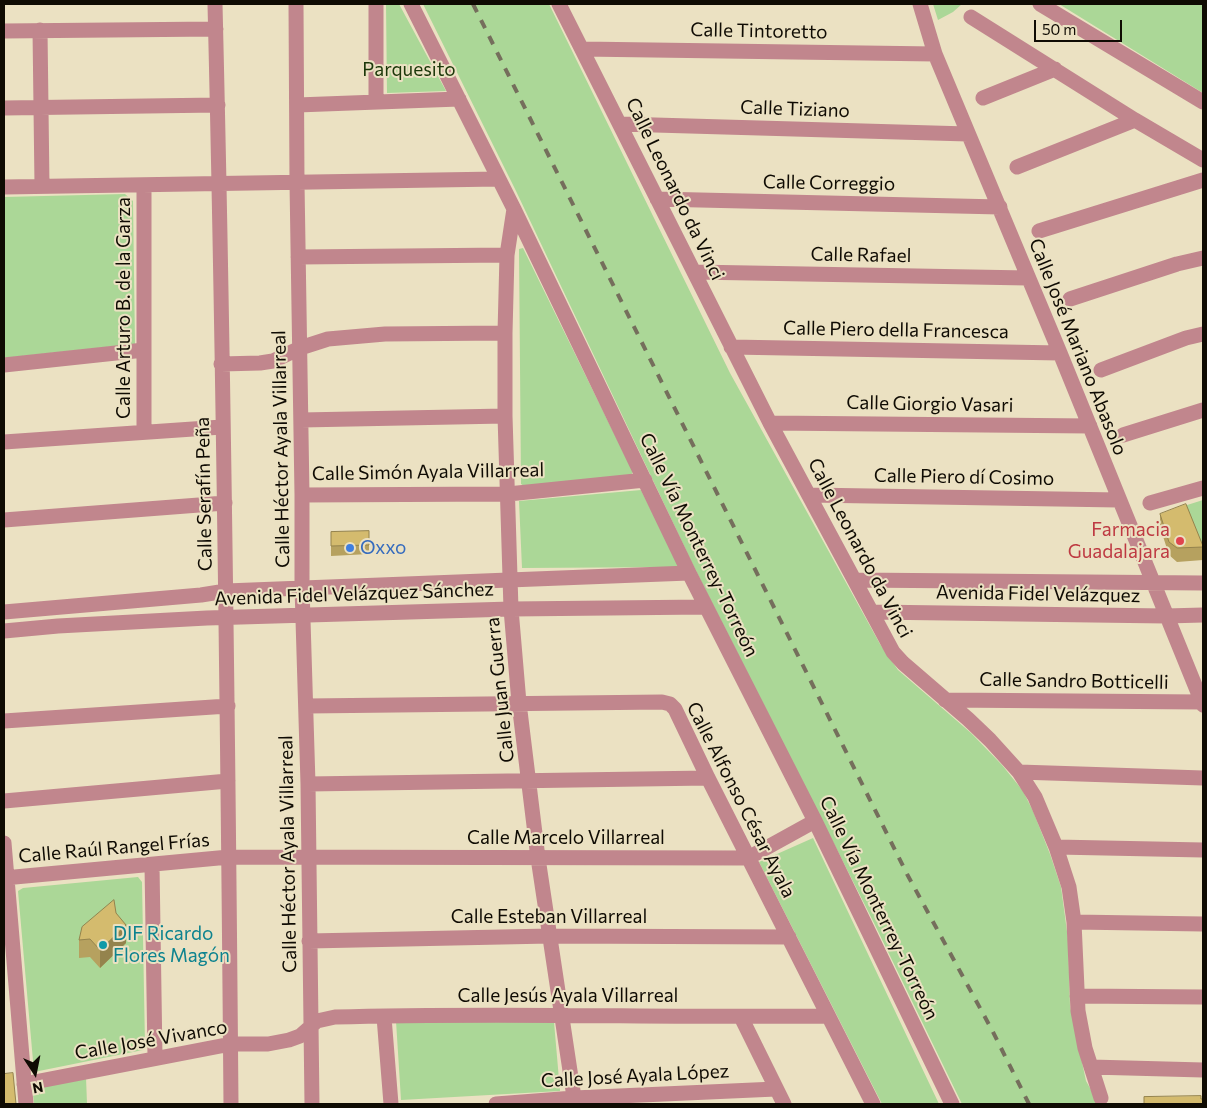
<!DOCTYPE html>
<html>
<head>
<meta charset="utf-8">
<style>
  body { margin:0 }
  #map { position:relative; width:1207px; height:1108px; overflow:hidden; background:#ebe1c2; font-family:Commissioner,sans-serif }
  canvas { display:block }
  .frame { position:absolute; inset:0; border:5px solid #0f0b03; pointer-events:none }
  .north { position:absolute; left:10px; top:1048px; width:50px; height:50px; -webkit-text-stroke:4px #ebe1c2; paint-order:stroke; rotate:169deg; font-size:14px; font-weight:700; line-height:20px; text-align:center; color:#0f0b03 }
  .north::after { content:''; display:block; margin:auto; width:18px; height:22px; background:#0f0b03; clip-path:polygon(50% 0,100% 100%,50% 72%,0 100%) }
  .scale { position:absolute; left:1034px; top:20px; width:88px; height:22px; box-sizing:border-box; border:2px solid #0f0b03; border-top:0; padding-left:6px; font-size:15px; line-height:18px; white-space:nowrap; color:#0f0b03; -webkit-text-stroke:4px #ebe1c2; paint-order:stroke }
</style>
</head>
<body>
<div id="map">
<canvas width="1207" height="1108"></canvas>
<div class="frame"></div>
<div class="north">N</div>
<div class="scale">50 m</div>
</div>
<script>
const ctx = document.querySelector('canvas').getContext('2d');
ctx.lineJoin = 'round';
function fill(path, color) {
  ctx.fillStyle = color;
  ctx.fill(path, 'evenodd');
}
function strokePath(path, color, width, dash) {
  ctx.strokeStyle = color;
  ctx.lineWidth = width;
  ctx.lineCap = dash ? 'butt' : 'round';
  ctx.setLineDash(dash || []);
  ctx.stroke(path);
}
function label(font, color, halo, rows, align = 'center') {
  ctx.font = font + ' Commissioner,sans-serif';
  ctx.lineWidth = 4;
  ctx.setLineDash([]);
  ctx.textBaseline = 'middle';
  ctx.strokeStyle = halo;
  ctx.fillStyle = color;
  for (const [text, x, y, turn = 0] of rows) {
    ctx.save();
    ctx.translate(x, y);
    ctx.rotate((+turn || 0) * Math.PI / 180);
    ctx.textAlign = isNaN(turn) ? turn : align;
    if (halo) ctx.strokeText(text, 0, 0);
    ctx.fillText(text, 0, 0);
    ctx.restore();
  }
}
const green = new Path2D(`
  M 386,4 L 399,4 L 446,91 L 387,93 Z
  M 423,4 L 549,4 L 730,373 L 880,644 L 898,670 L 971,733 L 1002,765 L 1023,791 L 1033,811 L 1050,854 L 1061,887 L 1068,939 L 1070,1006 L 1086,1081 L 1099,1104 L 962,1104 L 874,923 L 694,567 L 516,191 Z
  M 933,4 L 962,4 L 953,12 L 938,20 Z
  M 1059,4 L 1203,4 L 1203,93 Z
  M 125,194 L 133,201 L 135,344 L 4,358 L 4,197 Z
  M 523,248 L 633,472 L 630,476 L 524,486 L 521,484 L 519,249 Z
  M 641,490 L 680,567 L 522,568 L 519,501 Z
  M 1203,500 L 1203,559 L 1184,506 Z
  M 813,838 L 939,1104 L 882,1104 L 759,862 Z
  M 138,877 L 142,882 L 145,1046 L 143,1050 L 34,1072 L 18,891 L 23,888 Z
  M 396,1021 L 554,1022 L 560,1091 L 401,1100 Z
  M 86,1077 L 87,1104 L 34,1104 L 33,1094 L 36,1088 Z`);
const minor = new Path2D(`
  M 215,4 C 224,371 228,737 231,1104
  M 296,4 L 297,183 L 302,495 L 302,587 L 308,784 L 312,1104
  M 376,4 L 376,101
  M 411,4 L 514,209 L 689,573 L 815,821 L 952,1104
  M 559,4 L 770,423 L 893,652 L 903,663 L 968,719 L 990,740 L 1019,772 L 1035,797 L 1056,847 L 1069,887 L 1074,922 L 1078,1011 L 1085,1048 L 1101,1098
  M 920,4 L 935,54 L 1060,353 L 1203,705
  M 1040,4 L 1203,102
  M 971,17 L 1135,120 L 1203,160
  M 40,30 L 42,186
  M 4,31 L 216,29
  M 582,49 L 935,54
  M 983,98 L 1055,69
  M 297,105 L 459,99
  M 4,108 L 218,105
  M 620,124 L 968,134
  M 1017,167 L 1135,120
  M 144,185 L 144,431
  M 4,187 L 498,179
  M 657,199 L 1000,207
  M 514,209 L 507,255 L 505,333 L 505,416 L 511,609 L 519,703 L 538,858 L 575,1104
  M 1039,231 L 1203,180
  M 298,257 L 507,255
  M 694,272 L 1028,278
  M 1070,299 L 1177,264 L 1203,258
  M 731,347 L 1060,353
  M 221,364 L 260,363 L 273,361 L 300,348 L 328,339 L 385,334 L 505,333
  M 4,365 L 144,350
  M 1101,370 L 1186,338 L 1203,334
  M 301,420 L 505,416
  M 770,423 L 1090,426
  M 1123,435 L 1203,410
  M 4,442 L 222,427
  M 302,495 L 508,494 L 645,480
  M 809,495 L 1119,500
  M 1150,503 L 1203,488
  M 4,520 L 225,503
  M 855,580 L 1203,583
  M 4,612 L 201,595 L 226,591 L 689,573
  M 872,612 L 1166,616 L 1203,615
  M 4,631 L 58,626 L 207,618 L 511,609 L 706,607
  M 945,700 L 1202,702
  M 307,706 L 662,702 L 670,704 L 675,709 L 708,778 L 873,1104
  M 4,721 L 228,706
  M 1019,772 L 1203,778
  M 308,784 L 708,778
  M 4,801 L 228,781
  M 4,843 L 26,1104
  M 1056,847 L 1203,850
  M 152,865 L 155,1057
  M 4,878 L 229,857 L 748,858 L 815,821
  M 1074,922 L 1203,924
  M 309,941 L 550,936 L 789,937
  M 1077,996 L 1203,997
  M 384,1017 L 391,1104
  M 741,1017 L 784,1104
  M 1091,1067 L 1203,1070
  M 24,1084 L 231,1044 L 268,1044 L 289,1040 L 300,1036 L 317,1021 L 335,1017 C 499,1012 663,1018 828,1016
  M 496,1104 L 574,1098 L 776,1089`);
const rail = new Path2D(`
  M 473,4 L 907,874 L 992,1030 L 1029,1104`);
const wall = new Path2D(`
  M 1160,514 L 1203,546 L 1203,560 L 1177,562 L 1169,555 L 1160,527 Z
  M 369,531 L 369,554 L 331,556 L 331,532 Z
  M 116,913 L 126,943 L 100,968 L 90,957 L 79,958 L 79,940 Z`);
const shadedWall = new Path2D(`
  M 126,925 L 126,943 L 100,968 L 100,950 Z`);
const building = new Path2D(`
  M 1186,504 L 1203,546 L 1203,547 L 1177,548 L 1169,542 L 1160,514 Z
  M 369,531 L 369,545 L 331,546 L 331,532 Z
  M 114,900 L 116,913 L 126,925 L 100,950 L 90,939 L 79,940 L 82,927 Z
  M 13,1073 L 16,1104 L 4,1104 L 4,1074 Z
  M 1201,1096 L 1201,1099 L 1203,1099 L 1203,1104 L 1144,1104 L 1144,1097 Z`);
const markers = [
  [1180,541,5,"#e0444e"],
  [350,548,5,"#3f7fe0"],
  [103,945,5,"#0f9aa8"]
];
const streetNames = [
  ["Calle Tintoretto",759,31,1],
  ["Calle Tiziano",795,109,2],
  ["Calle Correggio",829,183,1],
  ["Calle Leonardo da Vinci",675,189,64],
  ["Calle Rafael",861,255,1],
  ["Calle Arturo B. de la Garza",124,308,-90],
  ["Calle Piero della Francesca",896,330,1],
  ["Calle José Mariano Abasolo",1078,347,68],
  ["Calle Giorgio Vasari",930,404,1],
  ["Calle Héctor Ayala Villarreal",281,449,-91],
  ["Calle Simón Ayala Villarreal",428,472,-1],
  ["Calle Piero dí Cosimo",964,477,1],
  ["Calle Serafín Peña",204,494,-91],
  ["Calle Vía Monterrey-Torreón",699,545,64],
  ["Calle Leonardo da Vinci",860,548,62],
  ["Avenida Fidel Velázquez Sánchez",354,594,-2],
  ["Avenida Fidel Velázquez",1038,594,1],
  ["Calle Sandro Botticelli",1074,681,1],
  ["Calle Juan Guerra",500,690,-96],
  ["Calle Alfonso César Ayala",741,800,63],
  ["Calle Marcelo Villarreal",566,838],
  ["Calle Raúl Rangel Frías",114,848,-5],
  ["Calle Héctor Ayala Villarreal",288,854,-91],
  ["Calle Vía Monterrey-Torreón",879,908,64],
  ["Calle Esteban Villarreal",549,917],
  ["Calle Jesús Ayala Villarreal",568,996],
  ["Calle José Vivanco",151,1040,-10],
  ["Calle José Ayala López",635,1076,-3]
];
const parkNames = [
  ["Parquesito",409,70]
];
const healthNames = [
  ["Farmacia",1170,530],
  ["Guadalajara",1170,552]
];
const shopNames = [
  ["Oxxo",360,548]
];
const cultureNames = [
  ["DIF Ricardo",113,934],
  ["Flores Magón",113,956]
];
fill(green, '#abd797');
strokePath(minor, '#c1868d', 15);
strokePath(rail, '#756e5c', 4, [9, 9]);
fill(wall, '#b6a15f');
fill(shadedWall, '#94834d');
fill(building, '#d4bb6e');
strokePath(building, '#94834d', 1);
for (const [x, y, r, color] of markers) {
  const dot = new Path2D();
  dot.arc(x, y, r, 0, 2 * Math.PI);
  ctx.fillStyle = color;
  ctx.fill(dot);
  strokePath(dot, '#ebe1c2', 2);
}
label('19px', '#0f0b03', '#ebe1c2', streetNames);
label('19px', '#1c380a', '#ebe1c2', parkNames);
label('19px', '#be3a42', '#ebe1c2', healthNames, 'right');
label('19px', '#366cbe', '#ebe1c2', shopNames, 'left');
label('19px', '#0d838f', '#ebe1c2', cultureNames, 'left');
</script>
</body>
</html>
